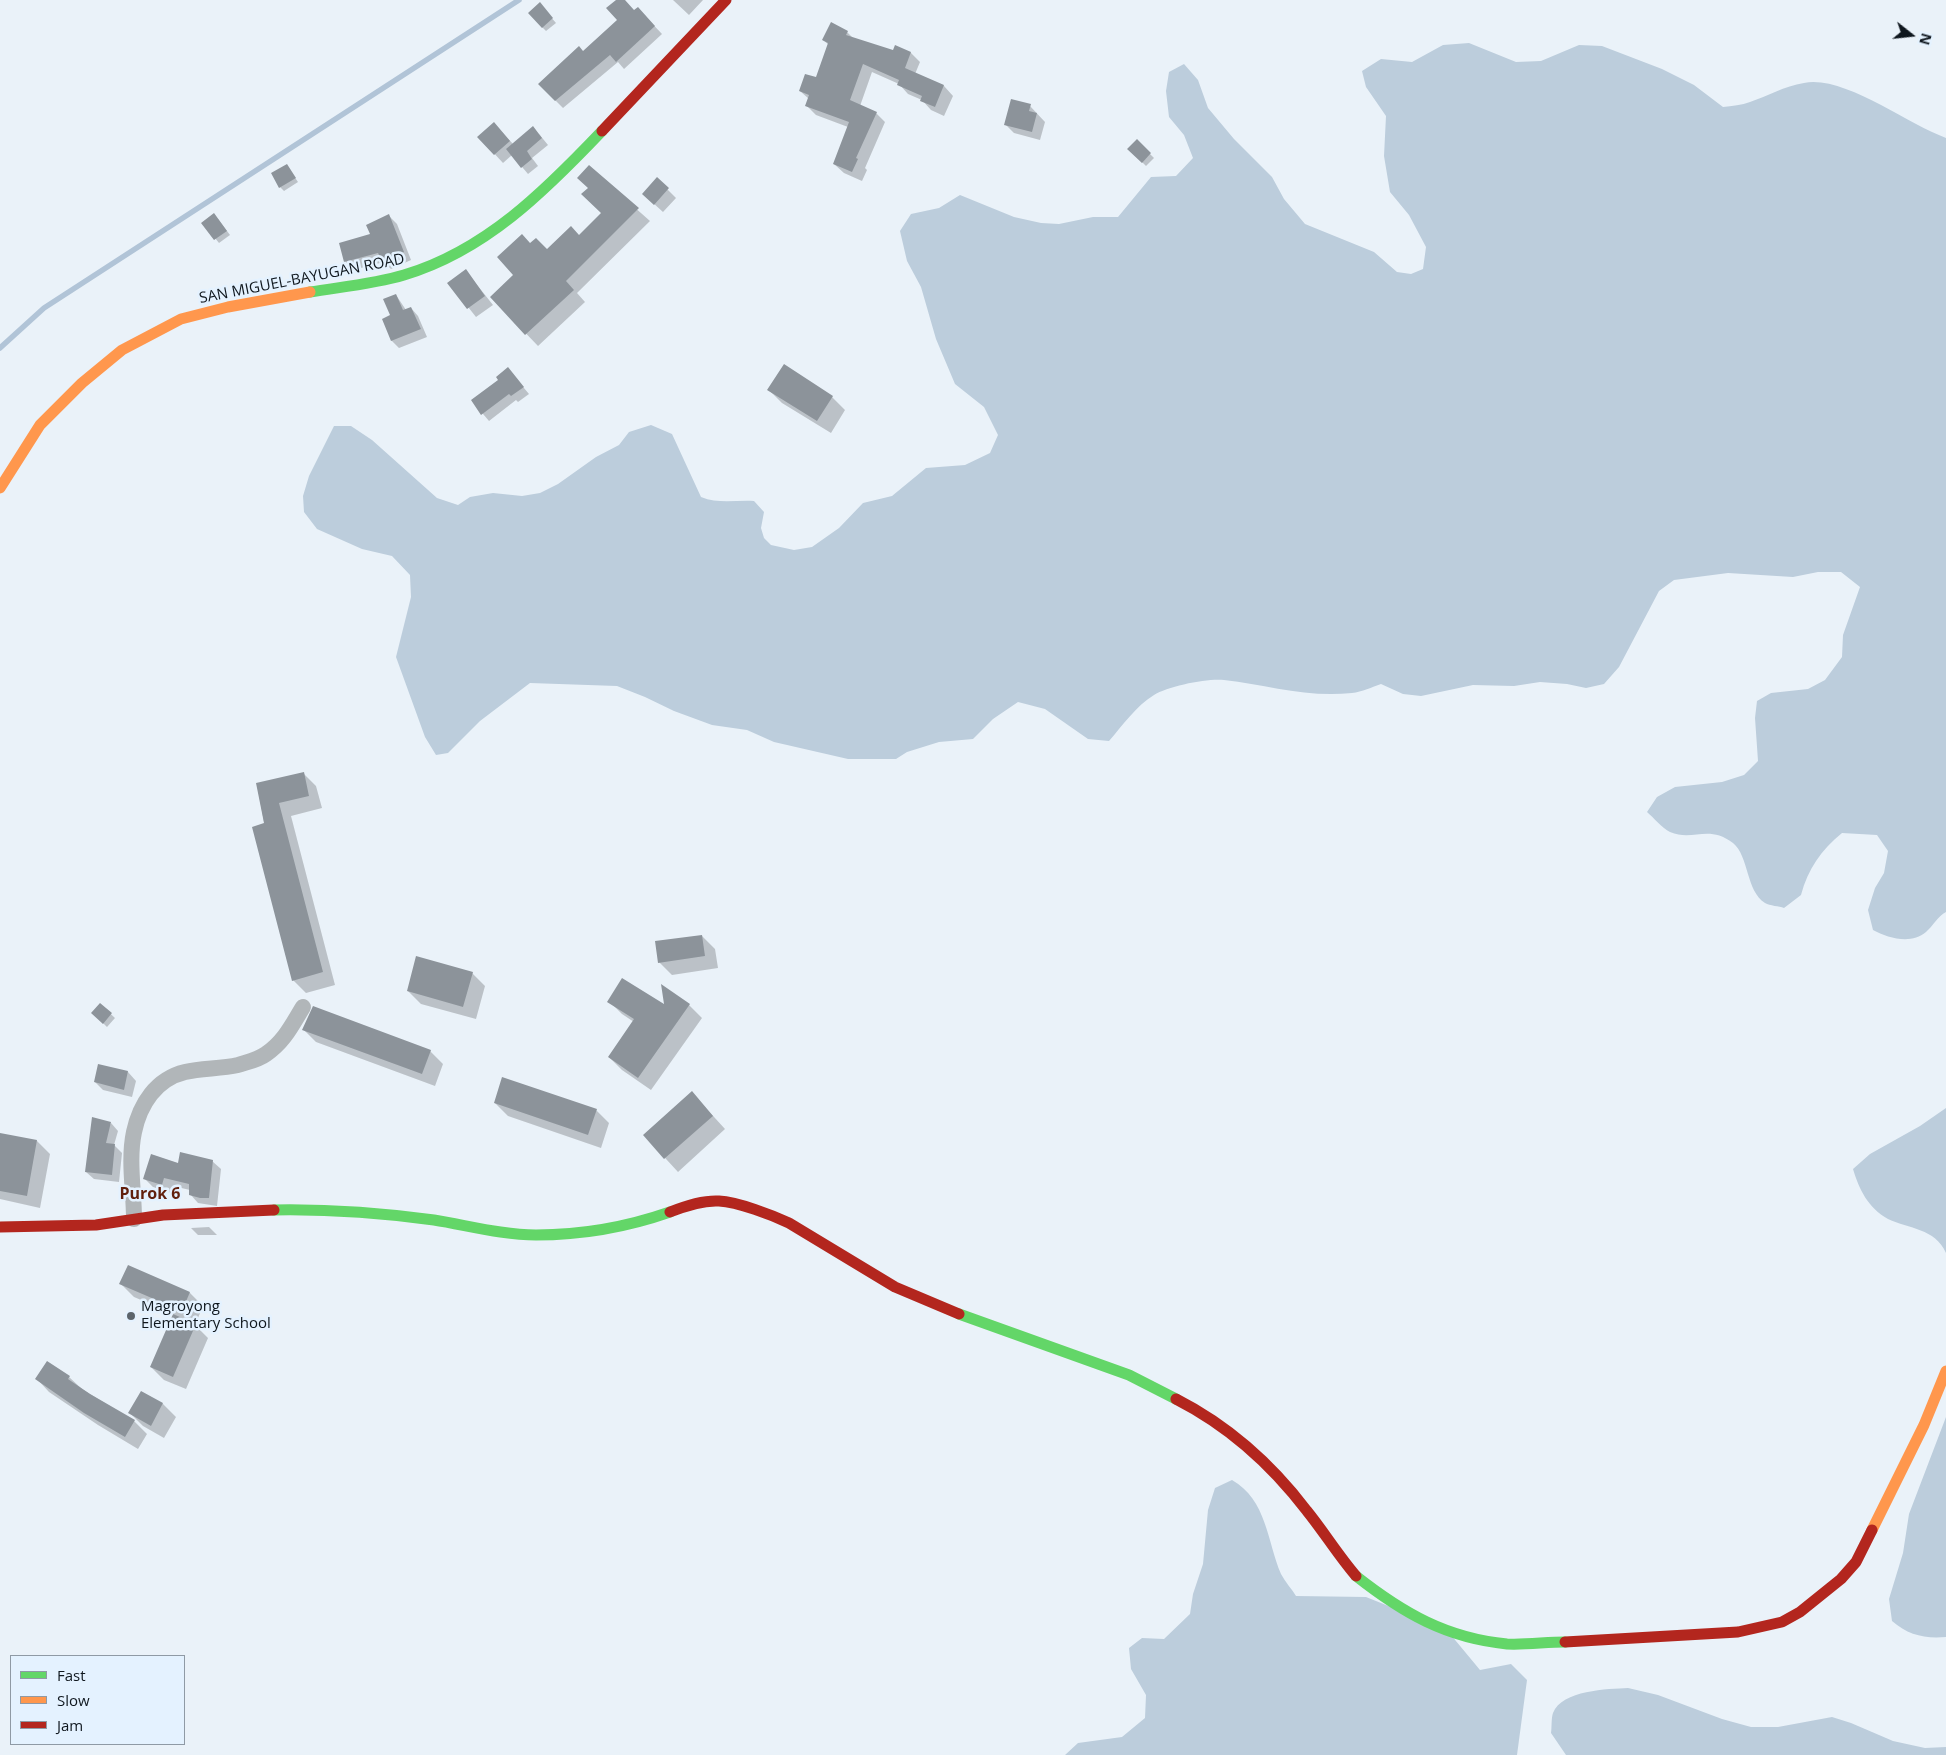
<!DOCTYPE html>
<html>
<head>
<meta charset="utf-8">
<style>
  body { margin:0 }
  #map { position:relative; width:1946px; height:1755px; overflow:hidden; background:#eaf2f9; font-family:"Open Sans",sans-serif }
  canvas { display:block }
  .legend { position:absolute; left:10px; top:1655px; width:175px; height:90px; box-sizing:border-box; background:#e4f2ff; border:1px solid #8f9aa5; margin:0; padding:6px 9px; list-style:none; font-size:15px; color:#0f171e }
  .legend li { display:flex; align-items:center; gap:10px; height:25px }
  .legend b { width:25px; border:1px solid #8f9aa5 }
  .north { position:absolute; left:1886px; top:10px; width:50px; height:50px; -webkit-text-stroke:4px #e4f2ff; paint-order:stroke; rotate:106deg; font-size:14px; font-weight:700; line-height:20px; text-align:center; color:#0f171e }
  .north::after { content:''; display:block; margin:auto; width:18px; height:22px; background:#0f171e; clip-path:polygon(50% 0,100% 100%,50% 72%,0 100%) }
</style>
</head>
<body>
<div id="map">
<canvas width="1946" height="1755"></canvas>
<ul class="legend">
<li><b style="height:6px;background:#63d668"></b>Fast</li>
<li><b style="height:6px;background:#ff974d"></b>Slow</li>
<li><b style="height:6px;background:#b3261e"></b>Jam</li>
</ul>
<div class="north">N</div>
</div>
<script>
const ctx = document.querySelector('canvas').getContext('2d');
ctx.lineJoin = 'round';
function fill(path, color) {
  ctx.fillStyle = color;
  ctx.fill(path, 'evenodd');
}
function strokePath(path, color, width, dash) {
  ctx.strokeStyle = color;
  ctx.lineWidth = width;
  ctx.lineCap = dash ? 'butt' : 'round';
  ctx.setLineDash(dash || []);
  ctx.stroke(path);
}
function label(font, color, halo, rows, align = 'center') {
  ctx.font = font + ' "Open Sans",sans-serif';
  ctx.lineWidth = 5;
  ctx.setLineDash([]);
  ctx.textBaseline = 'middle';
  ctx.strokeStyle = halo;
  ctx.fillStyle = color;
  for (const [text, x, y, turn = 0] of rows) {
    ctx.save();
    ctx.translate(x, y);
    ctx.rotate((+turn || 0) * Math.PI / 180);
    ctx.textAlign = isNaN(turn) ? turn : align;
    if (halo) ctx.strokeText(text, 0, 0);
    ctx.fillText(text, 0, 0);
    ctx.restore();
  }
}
const forest = new Path2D(`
  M 1469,43 L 1516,62 L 1541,61 L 1579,45 L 1602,46 L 1662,69 L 1694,85 L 1723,107 C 1732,106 1742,105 1750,102 C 1768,96 1784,86 1804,83 C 1844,75 1907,124 1946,138 L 1946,912 C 1938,916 1933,926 1926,932 C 1911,945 1888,938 1873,930 L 1868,910 L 1875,888 L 1884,873 L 1888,851 L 1877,835 L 1842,833 C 1821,850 1808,869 1801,895 L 1784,908 C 1779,906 1770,906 1765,903 C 1746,891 1749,856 1733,843 C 1708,824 1693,842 1670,832 C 1662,828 1654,818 1647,812 L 1657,797 L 1675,787 L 1722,782 L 1744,775 L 1758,761 L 1755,718 L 1757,701 L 1771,693 L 1808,689 L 1825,680 L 1842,657 L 1843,635 L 1860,587 L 1841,572 L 1818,572 L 1793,577 L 1728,573 L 1674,580 L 1659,591 L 1619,667 L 1604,684 L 1586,688 L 1567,684 L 1540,682 L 1514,686 L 1473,685 L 1421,696 L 1403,694 L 1381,684 C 1372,687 1362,692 1352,693 C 1307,698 1268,685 1224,680 C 1208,678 1168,686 1154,695 C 1136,706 1123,725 1109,741 L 1088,739 L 1045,709 L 1018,702 L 993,719 L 973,739 L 939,742 L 907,752 L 896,759 L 848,759 L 774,742 L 747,730 L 712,725 L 674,711 L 645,697 L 617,686 L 530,683 L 480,721 L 448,753 L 436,755 L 425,737 L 396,657 L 411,597 L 410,575 L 392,556 L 362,549 L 317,529 L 304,512 L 303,496 L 309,476 L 334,426 L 351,426 L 372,440 L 437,498 L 458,505 L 470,497 L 493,493 L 522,496 L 540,493 L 558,484 L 596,457 L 619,445 L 629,432 L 651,425 L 672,434 L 701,497 C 718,504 735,500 754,501 L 764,512 L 761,528 L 764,538 L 771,545 L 794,550 L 812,547 L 839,528 L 863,503 L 892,496 L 926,468 L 965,465 L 990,453 L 998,435 L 984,407 L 955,384 L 936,339 L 921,287 L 907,261 L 900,231 L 911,214 L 939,208 L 960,195 L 1014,217 L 1041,223 L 1059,224 L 1093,217 L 1118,217 L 1151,177 L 1176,176 L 1193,158 L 1184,135 L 1169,117 L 1166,91 L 1169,72 L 1184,64 L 1198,80 L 1208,108 L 1234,139 L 1272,177 L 1284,199 L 1305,224 L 1374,252 L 1397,272 L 1411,274 L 1423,269 L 1426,247 L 1409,215 L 1390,192 L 1384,156 L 1386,116 L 1366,87 L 1362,71 L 1381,59 L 1412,62 L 1443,45 Z
  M 1946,1108 L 1946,1253 C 1935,1228 1909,1229 1888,1219 C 1868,1208 1859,1189 1853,1169 L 1870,1154 L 1920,1126 Z
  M 1946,1417 L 1946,1637 C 1925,1639 1908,1635 1892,1621 L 1889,1599 L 1903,1553 L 1909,1514 Z
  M 1232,1480 C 1267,1500 1267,1541 1281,1574 C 1285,1582 1292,1589 1296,1596 L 1366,1597 L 1446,1629 L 1480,1670 L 1511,1664 L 1527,1680 L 1517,1755 L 1065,1755 L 1078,1743 L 1122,1737 L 1145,1718 L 1146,1695 L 1131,1669 L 1129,1648 L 1142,1638 L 1164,1639 L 1190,1614 L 1193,1594 L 1203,1564 L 1208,1510 L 1215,1488 Z
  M 1628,1688 L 1658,1695 L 1722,1719 L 1751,1727 L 1778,1727 L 1832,1717 L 1851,1723 L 1893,1741 L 1925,1748 L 1946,1747 L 1946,1755 L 1566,1755 L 1551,1733 C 1552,1727 1551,1719 1553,1713 C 1562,1690 1608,1689 1628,1688 Z`);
const shadow = new Path2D(`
  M 618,0 L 624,0 L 634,11 L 645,16 L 662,34 L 624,69 L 618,62 L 563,108 L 539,84 L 584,53 L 619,20 Z
  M 673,0 L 703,0 L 689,15 Z
  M 543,8 L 556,23 L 546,31 L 542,27 Z
  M 847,32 L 854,39 L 894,52 L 896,47 L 911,53 L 920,62 L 915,74 L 944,86 L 953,96 L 944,116 L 931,110 L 922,100 L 908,94 L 899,84 L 872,72 L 860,106 L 876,113 L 885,122 L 865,168 L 867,170 L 862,181 L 844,173 L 834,164 L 848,127 L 816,115 L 806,105 L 809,99 L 800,91 L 816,79 L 829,45 L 823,40 Z
  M 1030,106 L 1045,122 L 1040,140 L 1014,133 L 1005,124 Z
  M 502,132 L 513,144 L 539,134 L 548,145 L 532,158 L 538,166 L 528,174 L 512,155 L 503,163 L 479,137 Z
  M 1137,141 L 1154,158 L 1146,166 L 1129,149 Z
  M 287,166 L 298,182 L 284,191 L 280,187 Z
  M 589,167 L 650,221 L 577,293 L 585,302 L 538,346 L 491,297 L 515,275 L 531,244 L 547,251 L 579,236 L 603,214 Z
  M 657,179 L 676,198 L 663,212 L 652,202 Z
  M 389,216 L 397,224 L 411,260 L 391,269 L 384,262 L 353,270 L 345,261 Z
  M 218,219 L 230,235 L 219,243 L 203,223 Z
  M 466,271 L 493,305 L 476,317 L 449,283 Z
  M 396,295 L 406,310 L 411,308 L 418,316 L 427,337 L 399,348 L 392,341 L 383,320 L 392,316 Z
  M 508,369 L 529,394 L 518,402 L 516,400 L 489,421 L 472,401 L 500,380 Z
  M 769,390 L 832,397 L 845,410 L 831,433 L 782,403 Z
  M 303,773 L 316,786 L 322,808 L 291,816 L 335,985 L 306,993 L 293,980 L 257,784 Z
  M 702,936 L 715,949 L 718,968 L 672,975 L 659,962 Z
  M 472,973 L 485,986 L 476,1019 L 421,1004 L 408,991 Z
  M 609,1001 L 666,1006 L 689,1005 L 702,1018 L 651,1090 L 622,1070 L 609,1057 L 634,1022 L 622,1014 Z
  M 100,1004 L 115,1018 L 107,1027 L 93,1013 Z
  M 303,1029 L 430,1051 L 443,1064 L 435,1086 L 316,1042 Z
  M 99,1065 L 128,1072 L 136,1081 L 132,1097 L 103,1090 L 95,1082 Z
  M 495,1103 L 596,1110 L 609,1123 L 601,1148 L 508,1116 Z
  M 704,1106 L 725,1129 L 678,1172 L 644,1135 Z
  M 111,1123 L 118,1131 L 114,1145 L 122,1153 L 119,1182 L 94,1179 L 86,1172 Z
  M 0,1134 L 37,1141 L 50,1154 L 40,1208 L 0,1199 Z
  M 212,1161 L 221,1169 L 217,1206 L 198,1203 L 190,1194 L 190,1190 L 173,1186 L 171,1193 L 153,1187 L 144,1178 L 178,1165 Z
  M 209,1227 L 217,1235 L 198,1235 L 191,1228 Z
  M 128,1267 L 190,1293 L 203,1306 L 195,1325 L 208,1338 L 186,1389 L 164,1380 L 151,1367 L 174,1314 L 134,1297 L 121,1284 Z
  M 47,1363 L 69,1377 L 82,1389 L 134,1421 L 147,1434 L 138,1449 L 98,1425 L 49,1392 L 37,1379 Z
  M 142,1392 L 163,1404 L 176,1417 L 164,1438 L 143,1426 L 130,1413 Z`);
const stream = new Path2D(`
  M 0,348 L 44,308 L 519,0`);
const building = new Path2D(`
  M 616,0 L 625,0 L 634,10 L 638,7 L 655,26 L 616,62 L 610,55 L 555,101 L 538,84 L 579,46 L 583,51 L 617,20 L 606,8 Z
  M 540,2 L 553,18 L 542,28 L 528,13 Z
  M 831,22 L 848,31 L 846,35 L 893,50 L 895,45 L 911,52 L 905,68 L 944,85 L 935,107 L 920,101 L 922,96 L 897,85 L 899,80 L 863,64 L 850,100 L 877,112 L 856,158 L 858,159 L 852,172 L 833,164 L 849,122 L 805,106 L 809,95 L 799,91 L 805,74 L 816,77 L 828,43 L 822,40 Z
  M 1011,99 L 1031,104 L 1029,111 L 1037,113 L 1032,132 L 1004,125 Z
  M 494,122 L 510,141 L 494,155 L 477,137 Z
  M 533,126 L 542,138 L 527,151 L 532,159 L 521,168 L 506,149 Z
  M 1137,139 L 1151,153 L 1142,163 L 1127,149 Z
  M 287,164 L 296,178 L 279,188 L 271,173 Z
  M 589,165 L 639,208 L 566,281 L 574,290 L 525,335 L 490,297 L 513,275 L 497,257 L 522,234 L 530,243 L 536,238 L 547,249 L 571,226 L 579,235 L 601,213 L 581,194 L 588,188 L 577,178 Z
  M 657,177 L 669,188 L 654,205 L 642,194 Z
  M 214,213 L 227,231 L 214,240 L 201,223 Z
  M 389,214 L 404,252 L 382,261 L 378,253 L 344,262 L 339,243 L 370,234 L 366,225 Z
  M 466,269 L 485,296 L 467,309 L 447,283 Z
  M 396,294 L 403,310 L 411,307 L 421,329 L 391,341 L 382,319 L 390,315 L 383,299 Z
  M 784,364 L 833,396 L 817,421 L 767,390 Z
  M 508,367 L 524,387 L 511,396 L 509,394 L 481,415 L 471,400 L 498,380 L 496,377 Z
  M 304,772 L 309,796 L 279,803 L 323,972 L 292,981 L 252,827 L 264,823 L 256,783 Z
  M 702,935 L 705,956 L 658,963 L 655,941 Z
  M 416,956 L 473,972 L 463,1007 L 407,991 Z
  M 622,978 L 664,1004 L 661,984 L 690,1004 L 638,1078 L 608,1057 L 634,1019 L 607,1002 Z
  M 100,1003 L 112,1013 L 103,1024 L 91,1013 Z
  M 313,1006 L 431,1050 L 422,1074 L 302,1030 Z
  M 98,1064 L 128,1071 L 124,1090 L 94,1082 Z
  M 502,1077 L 597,1109 L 588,1135 L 494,1103 Z
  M 692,1091 L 713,1116 L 664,1159 L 643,1135 Z
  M 92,1117 L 111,1122 L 106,1143 L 115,1144 L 112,1175 L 85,1172 Z
  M 0,1133 L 37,1140 L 27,1196 L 0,1191 Z
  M 180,1152 L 213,1160 L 209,1198 L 200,1198 L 189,1195 L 189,1184 L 164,1178 L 162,1185 L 143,1179 L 151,1154 L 178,1163 Z
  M 128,1265 L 190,1292 L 182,1311 L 119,1284 Z
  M 173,1314 L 196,1324 L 173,1377 L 150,1367 Z
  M 47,1361 L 70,1376 L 68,1379 L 90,1394 L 135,1420 L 125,1437 L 84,1413 L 35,1379 Z
  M 141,1391 L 163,1403 L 151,1426 L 128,1413 Z`);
const street = new Path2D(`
  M 134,1219 C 134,1191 128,1160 134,1132 C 140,1104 156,1079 185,1072 C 202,1068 220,1069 238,1065 C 247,1062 258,1060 266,1054 C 284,1042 292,1025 303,1007`);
const fast = new Path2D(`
  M 310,292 C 340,287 374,284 404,275 C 485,251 545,191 602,131
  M 274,1210 C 327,1209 381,1213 434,1220 C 466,1225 503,1235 536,1235 C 581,1235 627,1227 670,1212
  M 959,1314 L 1129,1375 L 1176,1399
  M 1356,1576 C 1403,1613 1446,1638 1507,1644 C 1526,1645 1546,1642 1565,1642`);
const slow = new Path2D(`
  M 0,488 L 40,425 L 82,383 L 122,350 L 181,319 L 228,307 L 310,292
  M 1872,1530 L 1924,1425 L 1946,1371`);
const jam = new Path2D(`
  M 602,131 L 726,0
  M 670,1212 C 685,1206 703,1200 719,1201 C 738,1202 772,1215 789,1223 L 895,1287 L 959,1314
  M 0,1227 L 96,1225 L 163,1215 L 274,1210
  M 1176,1399 C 1227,1425 1272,1465 1307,1511 C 1324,1532 1338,1555 1356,1576
  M 1565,1642 L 1738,1632 L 1782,1622 L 1800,1612 L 1841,1579 L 1856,1562 L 1872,1530`);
const markers = [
  [131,1316,5,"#5c646b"]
];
const streetNames = [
  ["SAN MIGUEL-BAYUGAN ROAD",302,279,-11]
];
const poiNames = [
  ["Magroyong",141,1307],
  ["Elementary School",141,1324]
];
const neighbourhoodNames = [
  ["Purok 6",150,1194]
];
fill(forest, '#bccddc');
fill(shadow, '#0003');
strokePath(stream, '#b1c4d7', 5.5);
fill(building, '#8c939a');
strokePath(street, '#b1b6b9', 16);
strokePath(fast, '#63d668', 11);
strokePath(slow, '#ff974d', 11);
strokePath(jam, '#b3261e', 11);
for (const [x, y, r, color] of markers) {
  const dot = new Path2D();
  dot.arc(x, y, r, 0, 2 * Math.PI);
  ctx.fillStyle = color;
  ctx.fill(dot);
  strokePath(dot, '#e4f2ff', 2);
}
label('15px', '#0f171e', '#e4f2ff', streetNames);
label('15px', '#0f171e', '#e4f2ff', poiNames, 'left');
label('bold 16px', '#611f0c', '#e4f2ff', neighbourhoodNames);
</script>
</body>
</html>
